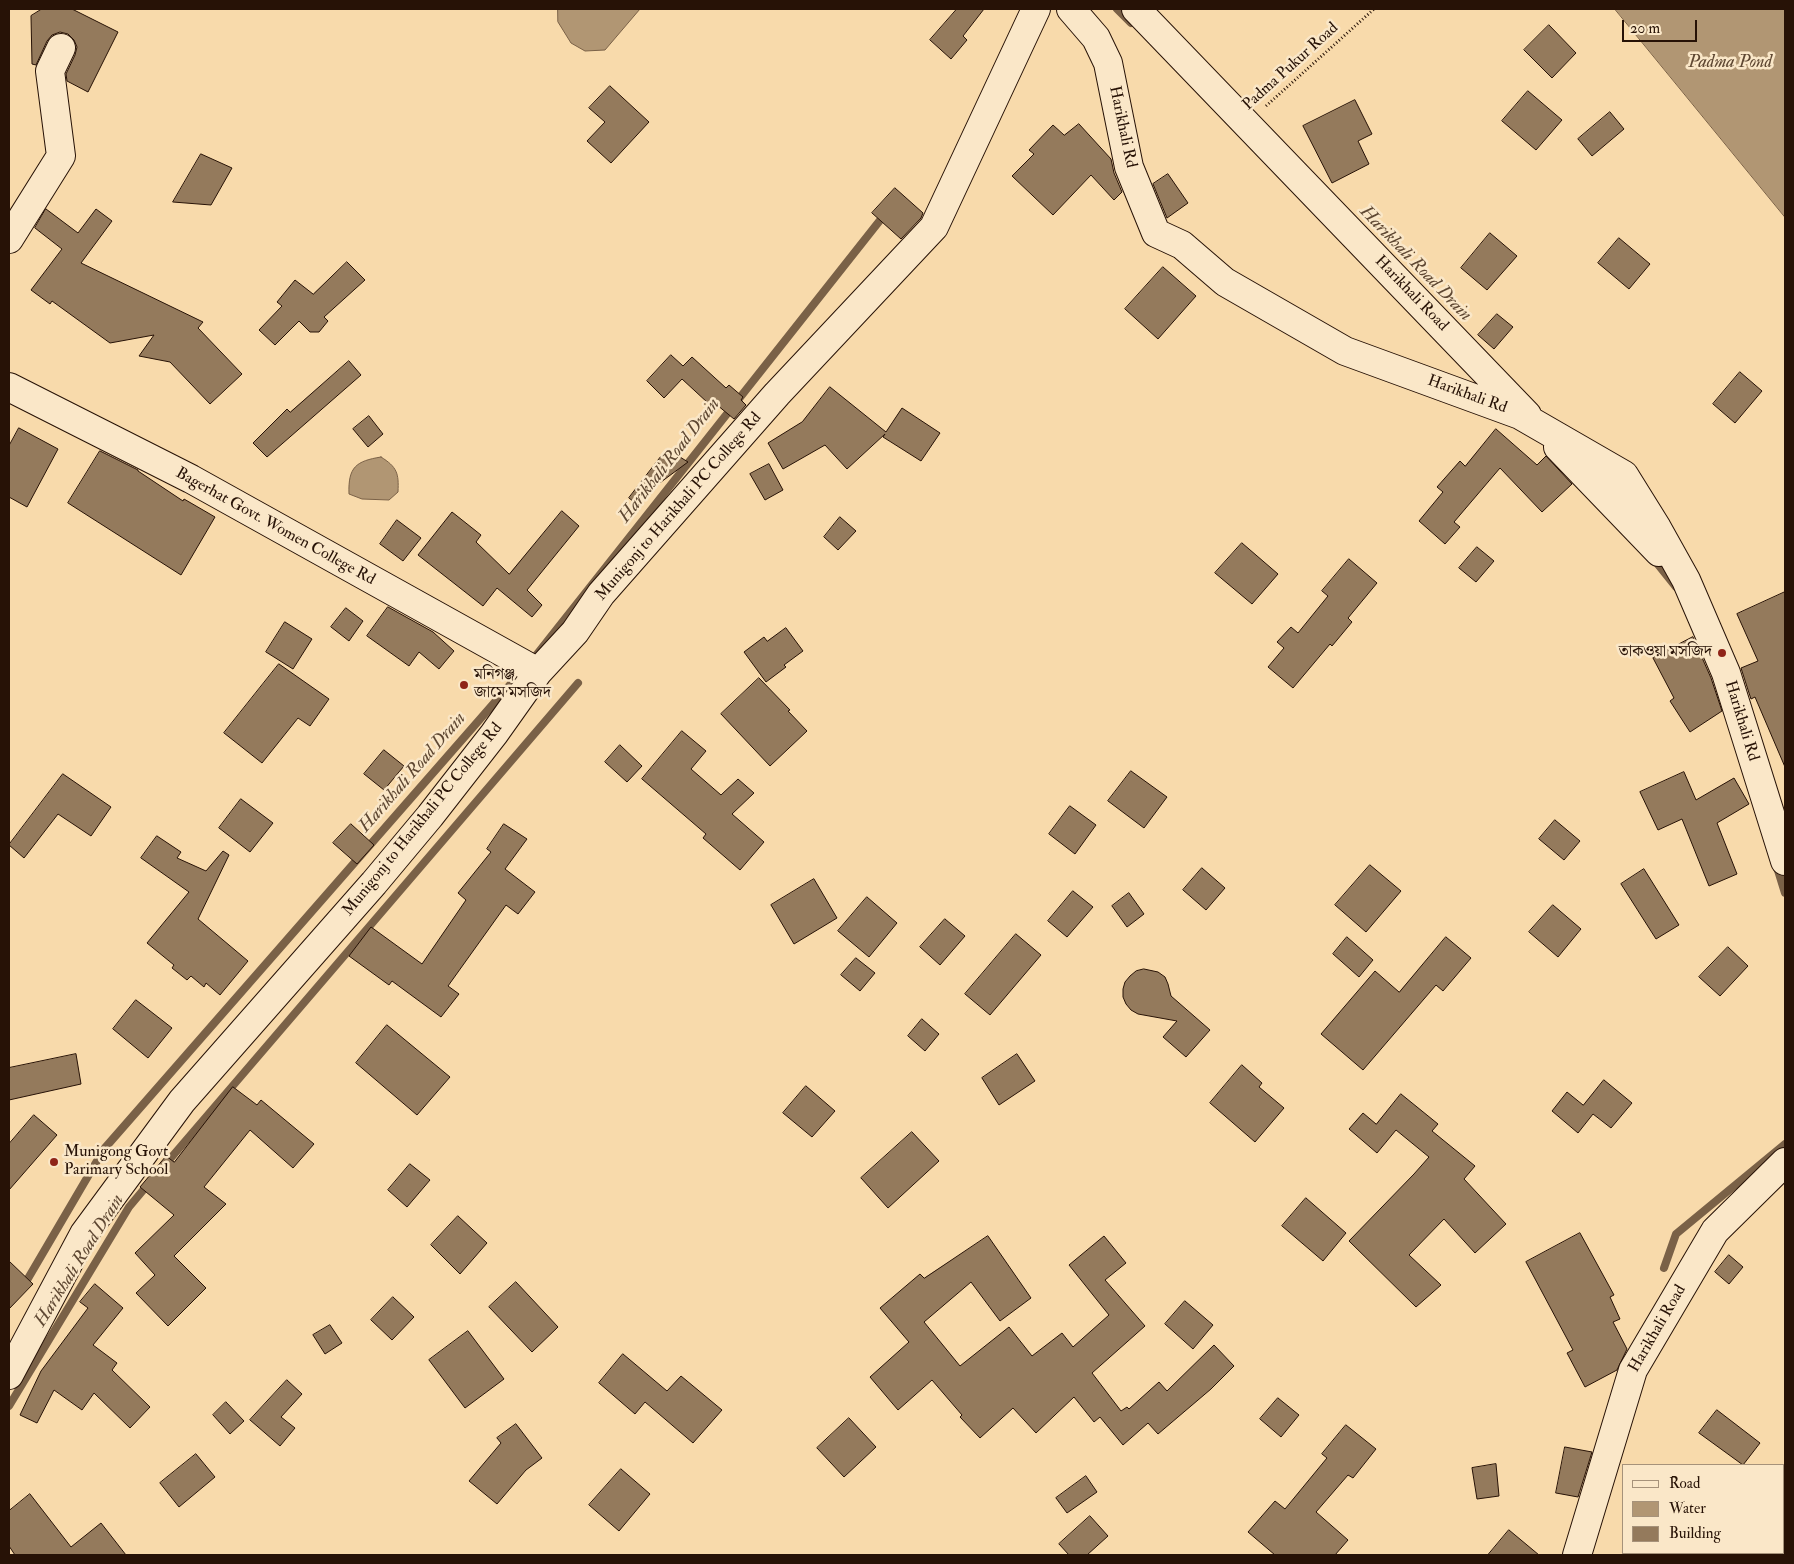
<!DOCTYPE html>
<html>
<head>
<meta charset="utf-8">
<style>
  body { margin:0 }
  #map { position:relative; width:1794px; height:1564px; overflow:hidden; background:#f8daab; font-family:"IM FELL Double Pica",serif }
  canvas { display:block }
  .frame { position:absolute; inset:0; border:10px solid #271206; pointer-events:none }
  .legend { position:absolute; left:1622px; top:1464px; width:162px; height:90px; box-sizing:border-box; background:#fae7c8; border:1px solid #a6927a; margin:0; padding:6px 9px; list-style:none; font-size:15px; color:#271206 }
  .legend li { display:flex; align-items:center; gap:10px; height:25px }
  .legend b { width:25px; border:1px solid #a6927a }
  .scale { position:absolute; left:1622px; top:20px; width:75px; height:22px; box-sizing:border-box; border:2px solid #271206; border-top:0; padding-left:6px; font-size:15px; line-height:18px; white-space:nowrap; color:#271206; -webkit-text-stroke:4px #fae7c8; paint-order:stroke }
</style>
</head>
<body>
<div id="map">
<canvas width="1794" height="1564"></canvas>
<div class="frame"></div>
<ul class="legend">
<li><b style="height:6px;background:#fae7c8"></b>Road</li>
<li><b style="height:14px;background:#b19673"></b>Water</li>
<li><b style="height:14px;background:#947a5c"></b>Building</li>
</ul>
<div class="scale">20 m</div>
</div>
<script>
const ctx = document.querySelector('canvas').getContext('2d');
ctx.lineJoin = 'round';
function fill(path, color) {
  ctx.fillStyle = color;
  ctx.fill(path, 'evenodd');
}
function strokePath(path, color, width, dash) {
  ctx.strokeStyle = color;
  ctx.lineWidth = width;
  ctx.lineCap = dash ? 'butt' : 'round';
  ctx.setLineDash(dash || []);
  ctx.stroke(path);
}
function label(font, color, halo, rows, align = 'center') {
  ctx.font = font + ' "IM FELL Double Pica","Noto Serif Bengali",serif';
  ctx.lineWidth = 5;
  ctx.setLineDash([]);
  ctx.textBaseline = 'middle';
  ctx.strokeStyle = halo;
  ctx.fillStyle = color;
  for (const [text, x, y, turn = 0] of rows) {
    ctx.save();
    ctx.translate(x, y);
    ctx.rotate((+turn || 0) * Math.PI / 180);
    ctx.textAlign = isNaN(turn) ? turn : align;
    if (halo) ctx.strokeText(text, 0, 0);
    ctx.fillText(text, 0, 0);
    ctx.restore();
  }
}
const water = new Path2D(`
  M 558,9 L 640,9 L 605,50 L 585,51 L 571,43 L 558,22 Z
  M 1615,9 L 1785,9 L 1785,217 Z
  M 381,457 C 397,467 399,473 398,492 L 389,500 L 362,499 L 349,494 C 348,467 356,461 381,457 Z`);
const stream = new Path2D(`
  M 1117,9 L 1131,23
  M 1652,557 L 1676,587
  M 534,658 L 885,214
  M 1776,864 L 1785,893
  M 164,1166 L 578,683
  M 1664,1268 L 1676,1234 L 1785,1144
  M 23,1287 L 104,1149 L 523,670
  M 9,1406 L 129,1207 L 150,1182`);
const building = new Path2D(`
  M 42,9 L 72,9 L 118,32 L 88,92 L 67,81 L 66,74 L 75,55 L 77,47 L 74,40 L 68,34 L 60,32 L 52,35 L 47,41 L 36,65 L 32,64 L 31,16 Z
  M 957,9 L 984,9 L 963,36 L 967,40 L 951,59 L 930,40 Z
  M 1549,25 L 1576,53 L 1552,78 L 1524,50 Z
  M 610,86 L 649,122 L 611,163 L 587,141 L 605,122 L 589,108 Z
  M 1528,91 L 1562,120 L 1536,150 L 1502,121 Z
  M 1355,100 L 1372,134 L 1358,141 L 1369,164 L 1332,183 L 1303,126 Z
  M 1610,112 L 1624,129 L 1592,156 L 1578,139 Z
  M 1079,124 L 1111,159 L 1114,173 L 1122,192 L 1114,200 L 1091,175 L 1053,215 L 1012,176 L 1034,154 L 1029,150 L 1053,125 L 1064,135 Z
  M 201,154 L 232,168 L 211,205 L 173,202 Z
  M 1168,174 L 1188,203 L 1167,218 L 1153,184 Z
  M 895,188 L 923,213 L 921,218 L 901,239 L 872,213 Z
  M 46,209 L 78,233 L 96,209 L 112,221 L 81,263 L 203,322 L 198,328 L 242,374 L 210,404 L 170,362 L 139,356 L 154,335 L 110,343 L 52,301 L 50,304 L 31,290 L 62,249 L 35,228 Z
  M 1490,233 L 1517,256 L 1487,290 L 1461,268 Z
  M 1619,238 L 1650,264 L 1629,289 L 1598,263 Z
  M 347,262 L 365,280 L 324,317 L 328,321 L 319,332 L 310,332 L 299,321 L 275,345 L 259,330 L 282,306 L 277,302 L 295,280 L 313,294 Z
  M 1163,267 L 1196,296 L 1158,339 L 1125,309 Z
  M 1497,314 L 1513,327 L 1494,349 L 1478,335 Z
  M 671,355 L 683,366 L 692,357 L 726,388 L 729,385 L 743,397 L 741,400 L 746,405 L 734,419 L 711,400 L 708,403 L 682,379 L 664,398 L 647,381 Z
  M 349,361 L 361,375 L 267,457 L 253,443 L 287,409 L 290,412 Z
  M 1740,372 L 1762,391 L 1735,423 L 1713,404 Z
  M 830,387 L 886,432 L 902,408 L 940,433 L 921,461 L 883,437 L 885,434 L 847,469 L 825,445 L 783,469 L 768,443 L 802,422 Z
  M 369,416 L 383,434 L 368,447 L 353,429 Z
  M 19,428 L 58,449 L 27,507 L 9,497 L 9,446 Z
  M 1496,429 L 1537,465 L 1546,456 L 1572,484 L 1542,512 L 1500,468 L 1454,522 L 1460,527 L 1445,544 L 1419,521 L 1443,492 L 1437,487 L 1460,461 L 1465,466 Z
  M 667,449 L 688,462 L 634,502 L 629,498 Z
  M 100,451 L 138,470 L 138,471 L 183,501 L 184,499 L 215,517 L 181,575 L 68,503 Z
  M 769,464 L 783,490 L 765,500 L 750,474 Z
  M 562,511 L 579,526 L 527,590 L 542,605 L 532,617 L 497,588 L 483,606 L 418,555 L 452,512 L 481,535 L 476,542 L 509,574 Z
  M 840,517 L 856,531 L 838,550 L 824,537 Z
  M 397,520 L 421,538 L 403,561 L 380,544 Z
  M 1242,543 L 1278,574 L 1252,604 L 1215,573 Z
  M 1477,547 L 1494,561 L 1476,582 L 1459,568 Z
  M 1349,559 L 1377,583 L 1348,618 L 1352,622 L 1332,646 L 1330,644 L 1293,688 L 1268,667 L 1284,648 L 1277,642 L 1291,627 L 1298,633 L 1328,596 L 1322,591 Z
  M 1785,592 L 1785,767 L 1755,697 L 1751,699 L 1749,693 L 1741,668 L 1758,661 L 1737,614 Z
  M 388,607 L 433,632 L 454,651 L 439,669 L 419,652 L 409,666 L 367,636 Z
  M 346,608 L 363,621 L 349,641 L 331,627 Z
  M 285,622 L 312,639 L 293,669 L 266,652 Z
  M 786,628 L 803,651 L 784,665 L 786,667 L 766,682 L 744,652 L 764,637 L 767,641 Z
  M 1693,637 L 1711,678 L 1722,711 L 1690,732 L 1670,701 L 1674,698 L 1653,658 Z
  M 279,664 L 329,699 L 310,726 L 298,718 L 262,763 L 224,733 Z
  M 759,678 L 790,710 L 788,711 L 807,731 L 770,766 L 721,714 Z
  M 682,731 L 706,751 L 691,769 L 721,795 L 738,779 L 754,793 L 732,814 L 764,842 L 740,870 L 703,838 L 706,834 L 642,779 Z
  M 620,745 L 642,766 L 627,782 L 605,762 Z
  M 384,750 L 404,766 L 384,790 L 364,774 Z
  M 1131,771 L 1167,797 L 1144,828 L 1108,801 Z
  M 1684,772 L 1696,800 L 1734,778 L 1749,804 L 1717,823 L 1737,874 L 1709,886 L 1682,819 L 1658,830 L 1640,792 Z
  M 63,774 L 111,807 L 91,836 L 58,814 L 24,858 L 9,845 Z
  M 241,799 L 273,823 L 250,852 L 219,828 Z
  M 1070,806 L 1096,825 L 1075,854 L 1049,834 Z
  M 1555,820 L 1580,841 L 1564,860 L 1539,839 Z
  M 351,824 L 374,845 L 357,864 L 333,843 Z
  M 504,824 L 527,839 L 505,869 L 535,892 L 518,914 L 506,905 L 448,986 L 459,994 L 441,1017 L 392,981 L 389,985 L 349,956 L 371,927 L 422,964 L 466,900 L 458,893 L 491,852 L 487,849 Z
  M 157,836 L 181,852 L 177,858 L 206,871 L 223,851 L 229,855 L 198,919 L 248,961 L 220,995 L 206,983 L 204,987 L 191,976 L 187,980 L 172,968 L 174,965 L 147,943 L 189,892 L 141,858 Z
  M 1370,865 L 1401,891 L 1366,932 L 1335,905 Z
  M 1202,868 L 1225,888 L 1206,910 L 1183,890 Z
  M 1644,869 L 1679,925 L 1656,939 L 1621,884 Z
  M 814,879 L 837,918 L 794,944 L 771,905 Z
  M 1073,891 L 1093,907 L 1067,937 L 1048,921 Z
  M 1129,893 L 1144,914 L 1127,927 L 1112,906 Z
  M 867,897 L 897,923 L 869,957 L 838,931 Z
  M 1553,905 L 1581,929 L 1558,957 L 1529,932 Z
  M 945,919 L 965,936 L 940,965 L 920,947 Z
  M 1016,934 L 1041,955 L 990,1015 L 965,994 Z
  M 1347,937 L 1373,960 L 1359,977 L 1333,954 Z
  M 1446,937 L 1471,958 L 1443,991 L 1436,985 L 1363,1070 L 1321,1034 L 1375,971 L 1399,992 Z
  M 1728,947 L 1748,966 L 1720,996 L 1699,977 Z
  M 856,958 L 875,973 L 860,991 L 841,975 Z
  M 1144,969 L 1158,972 L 1165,977 L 1168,984 L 1171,996 L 1210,1030 L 1186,1057 L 1163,1037 L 1177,1021 L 1138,1014 L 1131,1010 L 1126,1004 L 1123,997 L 1123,989 L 1125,982 L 1130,976 L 1136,971 Z
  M 136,1000 L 172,1028 L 148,1058 L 113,1029 Z
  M 922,1019 L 939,1034 L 925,1051 L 908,1036 Z
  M 387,1025 L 450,1077 L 417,1115 L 356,1063 Z
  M 76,1054 L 81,1084 L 9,1100 L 9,1068 Z
  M 1017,1054 L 1035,1081 L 999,1105 L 982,1078 Z
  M 1242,1065 L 1262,1083 L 1259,1087 L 1284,1108 L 1255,1142 L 1210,1103 Z
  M 1604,1080 L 1632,1103 L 1611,1128 L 1593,1114 L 1578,1133 L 1552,1111 L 1567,1092 L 1583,1105 Z
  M 806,1086 L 835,1111 L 812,1137 L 783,1113 Z
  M 233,1087 L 257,1105 L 261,1100 L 314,1144 L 293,1168 L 250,1130 L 204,1187 L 226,1204 L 174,1256 L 206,1288 L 168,1326 L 136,1293 L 155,1275 L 135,1253 L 174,1215 L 140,1187 L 166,1156 L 174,1162 Z
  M 1401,1094 L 1438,1124 L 1432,1131 L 1475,1166 L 1464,1179 L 1506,1224 L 1475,1253 L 1444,1219 L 1409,1255 L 1441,1285 L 1416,1307 L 1349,1241 L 1414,1174 L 1429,1157 L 1396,1130 L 1377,1153 L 1349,1129 L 1363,1113 L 1376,1124 Z
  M 34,1115 L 57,1135 L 9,1190 L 9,1144 Z
  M 912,1132 L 939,1161 L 888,1208 L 861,1178 Z
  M 410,1164 L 430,1180 L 407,1207 L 388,1190 Z
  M 1306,1198 L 1346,1233 L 1323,1261 L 1282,1226 Z
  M 458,1216 L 487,1243 L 460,1274 L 431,1245 Z
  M 1580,1233 L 1614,1295 L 1610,1297 L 1620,1319 L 1613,1322 L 1627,1349 L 1617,1370 L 1585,1387 L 1567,1353 L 1573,1350 L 1526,1262 Z
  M 988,1236 L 1031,1298 L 1000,1321 L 971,1282 L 924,1322 L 960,1366 L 1009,1327 L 1032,1356 L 1062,1333 L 1073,1347 L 1109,1315 L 1069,1265 L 1104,1236 L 1126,1263 L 1105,1280 L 1145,1326 L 1092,1373 L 1121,1411 L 1127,1407 L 1129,1409 L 1159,1382 L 1167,1391 L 1214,1345 L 1234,1366 L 1211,1389 L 1158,1434 L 1148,1423 L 1123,1445 L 1100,1417 L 1094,1422 L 1074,1397 L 1036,1433 L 1013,1408 L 980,1438 L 960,1417 L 962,1415 L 932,1380 L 898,1410 L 870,1377 L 909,1342 L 880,1308 L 920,1274 L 924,1278 Z
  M 1729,1255 L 1743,1267 L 1729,1284 L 1715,1272 Z
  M 9,1261 L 33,1284 L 9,1309 Z
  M 516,1282 L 558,1327 L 532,1352 L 489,1307 Z
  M 95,1284 L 123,1308 L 93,1345 L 117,1363 L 112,1370 L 150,1407 L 130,1428 L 94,1393 L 82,1410 L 54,1390 L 37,1423 L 20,1415 L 41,1371 L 88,1308 L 80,1302 Z
  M 393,1297 L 414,1317 L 392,1340 L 371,1320 Z
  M 1185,1301 L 1213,1325 L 1193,1349 L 1165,1324 Z
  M 330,1325 L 342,1343 L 325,1354 L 313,1335 Z
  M 468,1331 L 504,1379 L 465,1408 L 429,1360 Z
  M 623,1354 L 667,1391 L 681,1376 L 722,1410 L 693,1443 L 645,1402 L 635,1414 L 599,1383 Z
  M 287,1380 L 302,1394 L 281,1417 L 295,1428 L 280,1446 L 250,1420 Z
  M 1278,1398 L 1299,1415 L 1281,1437 L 1260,1419 Z
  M 226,1402 L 244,1421 L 230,1434 L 213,1415 Z
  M 1717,1410 L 1760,1443 L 1743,1465 L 1699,1433 Z
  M 849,1418 L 876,1447 L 844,1477 L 817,1448 Z
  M 516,1424 L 542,1458 L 526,1470 L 497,1504 L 469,1481 L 501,1443 L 497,1438 Z
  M 1346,1425 L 1376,1449 L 1353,1478 L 1348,1475 L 1316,1512 L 1348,1540 L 1335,1555 L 1275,1555 L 1248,1532 L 1275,1501 L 1285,1509 L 1327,1458 L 1322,1454 Z
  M 1565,1447 L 1592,1452 L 1578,1497 L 1556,1493 Z
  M 196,1454 L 215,1477 L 179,1507 L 160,1483 Z
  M 1496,1464 L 1499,1496 L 1477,1499 L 1472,1468 Z
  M 621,1469 L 650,1494 L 619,1531 L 589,1505 Z
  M 1086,1476 L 1097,1492 L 1067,1513 L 1056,1498 Z
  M 30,1494 L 71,1547 L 101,1523 L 126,1555 L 15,1555 L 9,1546 L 9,1511 Z
  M 1090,1516 L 1108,1536 L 1087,1555 L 1069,1555 L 1059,1544 Z
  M 1509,1530 L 1539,1555 L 1488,1555 Z`);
const path = new Path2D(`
  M 1266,106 L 1374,9`);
const secondary = new Path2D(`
  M 1071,9 L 1096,38 L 1108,63 L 1129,167 L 1156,233 L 1182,245 L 1225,282 L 1345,351 L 1520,415 L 1624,475 L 1657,528 L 1686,580 L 1726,673 L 1785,861
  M 1136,9 L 1527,415
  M 9,239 L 61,156 L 50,71 L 61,48
  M 9,387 L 191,479 L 538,672
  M 1558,447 L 1659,552
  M 9,1375 L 84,1234 L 182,1101 L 374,883 L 430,816 L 494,734 L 538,672 L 575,632 L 601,594 L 777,394 L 934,227 L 1036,9
  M 1577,1555 L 1633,1370 L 1715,1231 L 1785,1162`);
const markers = [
  [1722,653,5,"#8f2418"],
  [464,685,5,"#8f2418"],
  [54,1162,5,"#8f2418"]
];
const streetNames = [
  ["Padma Pukur Road",1291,67,-42],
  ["Harikhali Rd",1122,127,78],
  ["Harikhali Road",1411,294,46],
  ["Harikhali Rd",1467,395,20],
  ["Munigonj to Harikhali PC College Rd",679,507,-49],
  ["Bagerhat Govt. Women College Rd",275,527,29],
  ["Harikhali Rd",1741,721,73],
  ["Munigonj to Harikhali PC College Rd",423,820,-51],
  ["Harikhali Road",1658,1329,-60]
];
const poiNames = [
  ["তাকওয়া মসজিদ",1712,653,"right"],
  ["মনিগঞ্জ",474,676],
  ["জামে মসজিদ",474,694],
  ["Munigong Govt",64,1153],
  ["Parimary School",64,1171]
];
const waterNames = [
  ["Padma Pond",1730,63],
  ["Harikhali Road Drain",1415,264,46],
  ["Harikhali Road Drain",670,461,-52],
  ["Harikhali Road Drain",413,773,-49],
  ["Harikhali Road Drain",80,1261,-58]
];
fill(water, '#b19673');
strokePath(water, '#7a6147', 1);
strokePath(stream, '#7a6147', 8);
fill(building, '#947a5c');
strokePath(building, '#271206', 1);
strokePath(secondary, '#271206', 30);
strokePath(path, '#271206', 3, [1, 2.5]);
strokePath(secondary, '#fae7c8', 28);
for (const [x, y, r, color] of markers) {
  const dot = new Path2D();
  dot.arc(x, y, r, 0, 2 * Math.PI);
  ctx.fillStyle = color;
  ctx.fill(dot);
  strokePath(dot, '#fae7c8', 2);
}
label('16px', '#271206', '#fae7c8', streetNames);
label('16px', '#271206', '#fae7c8', poiNames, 'left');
label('italic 18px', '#5e4732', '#fae7c8', waterNames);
</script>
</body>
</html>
